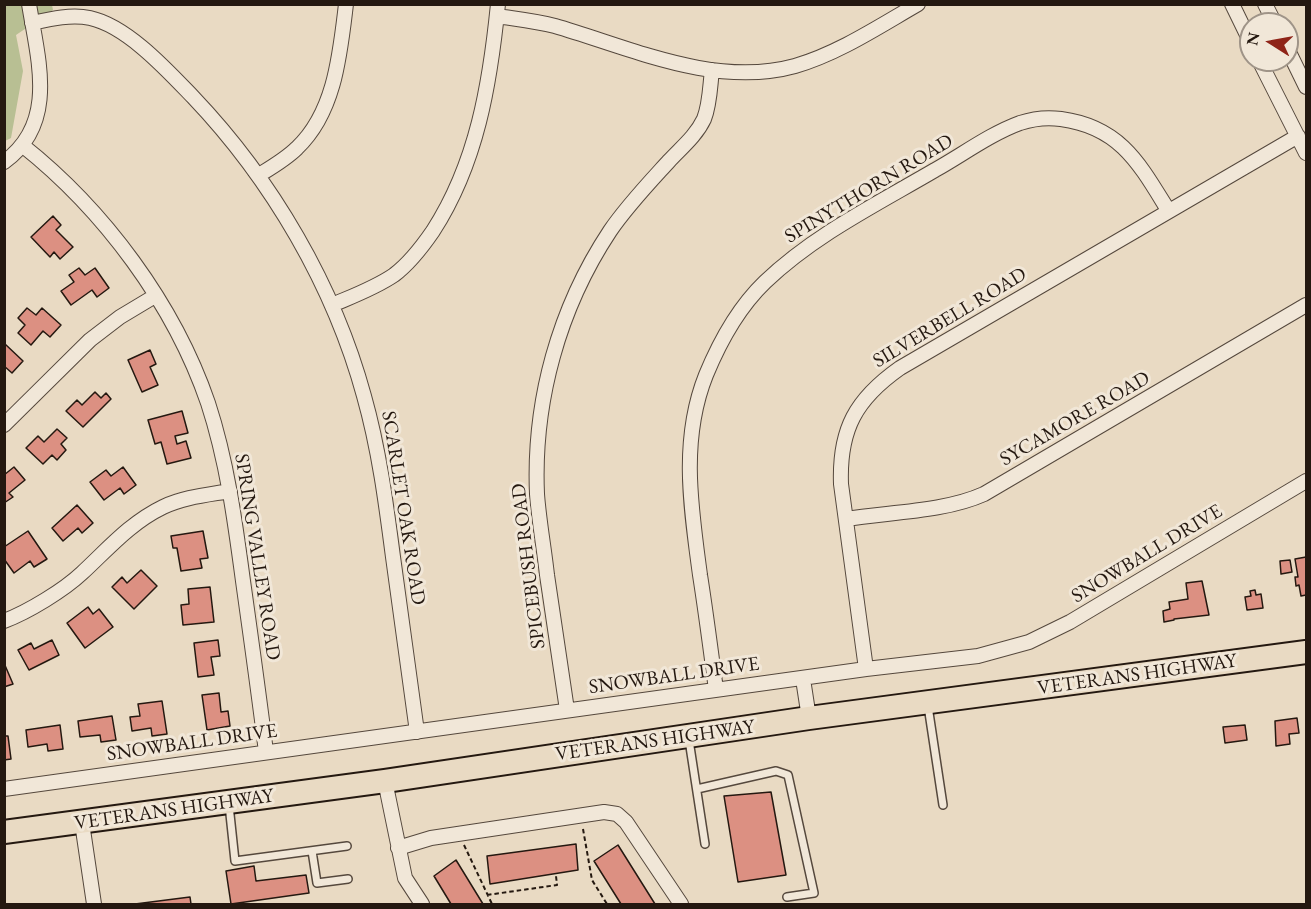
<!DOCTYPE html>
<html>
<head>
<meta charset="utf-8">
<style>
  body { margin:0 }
  #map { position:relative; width:1311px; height:909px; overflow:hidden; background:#e9dac3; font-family:"EB Garamond",serif }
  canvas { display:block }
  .frame { position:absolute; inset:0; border:6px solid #241810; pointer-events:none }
  .north { position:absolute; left:1239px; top:12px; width:60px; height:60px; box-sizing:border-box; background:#f1e7d8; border:2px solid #9f9488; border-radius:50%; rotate:281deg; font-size:16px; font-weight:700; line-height:24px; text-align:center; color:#241810 }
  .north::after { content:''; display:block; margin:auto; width:21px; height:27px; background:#8f2418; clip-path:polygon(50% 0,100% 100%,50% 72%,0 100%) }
</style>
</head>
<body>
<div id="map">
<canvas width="1311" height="909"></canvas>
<div class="frame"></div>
<div class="north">N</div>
</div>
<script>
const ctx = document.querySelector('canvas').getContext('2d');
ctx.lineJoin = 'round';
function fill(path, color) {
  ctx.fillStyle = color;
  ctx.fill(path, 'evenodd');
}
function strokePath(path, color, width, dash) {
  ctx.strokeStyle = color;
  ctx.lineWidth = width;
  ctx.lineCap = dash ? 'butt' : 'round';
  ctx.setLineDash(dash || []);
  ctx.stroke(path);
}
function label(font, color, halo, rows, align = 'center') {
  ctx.font = font + ' "EB Garamond",serif';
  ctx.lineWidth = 6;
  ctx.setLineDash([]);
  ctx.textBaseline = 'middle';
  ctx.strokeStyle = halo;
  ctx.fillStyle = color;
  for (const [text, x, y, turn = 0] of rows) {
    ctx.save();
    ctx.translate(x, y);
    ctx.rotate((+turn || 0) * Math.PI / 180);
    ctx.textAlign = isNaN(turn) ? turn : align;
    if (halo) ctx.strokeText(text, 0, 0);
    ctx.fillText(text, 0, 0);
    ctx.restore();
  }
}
const green = new Path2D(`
  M 4,5 L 52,5 L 53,10 L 16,35 L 23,71 L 11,138 L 5,141 Z`);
const building = new Path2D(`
  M 53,216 L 61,225 L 56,230 L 73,247 L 60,259 L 54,252 L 50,257 L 31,237 Z
  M 79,268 L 85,275 L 95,268 L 109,288 L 97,297 L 92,290 L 71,305 L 61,291 L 74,282 L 69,275 Z
  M 27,308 L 36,315 L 42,308 L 61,325 L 50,337 L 43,331 L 31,345 L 18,333 L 25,325 L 18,318 Z
  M 5,344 L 23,361 L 12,373 L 4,366 Z
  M 150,350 L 156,364 L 150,367 L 158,385 L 142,392 L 128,360 Z
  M 95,392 L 101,398 L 106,393 L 111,399 L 83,427 L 66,411 L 77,400 L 82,405 Z
  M 182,411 L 188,433 L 175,436 L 177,444 L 186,441 L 191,458 L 167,464 L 161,442 L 155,444 L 148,420 Z
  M 57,429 L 67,438 L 61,444 L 66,450 L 57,460 L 52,455 L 43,464 L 26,448 L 38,436 L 44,442 Z
  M 14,467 L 25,480 L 9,493 L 13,497 L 4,503 L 4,475 Z
  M 123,467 L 136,485 L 124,494 L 120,488 L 104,500 L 90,482 L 106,470 L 111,476 Z
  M 77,505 L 93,523 L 82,533 L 78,528 L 63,541 L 52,528 Z
  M 28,531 L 47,559 L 34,567 L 30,561 L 14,573 L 4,559 L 4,547 Z
  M 203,531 L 208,558 L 200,559 L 202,568 L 181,571 L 177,548 L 173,548 L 171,536 Z
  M 1306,557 L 1306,595 L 1301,596 L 1299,585 L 1296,586 L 1295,577 L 1298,577 L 1295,559 Z
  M 1290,560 L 1292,572 L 1281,574 L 1280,561 Z
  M 141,570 L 157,586 L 134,609 L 112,587 L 122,577 L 127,583 Z
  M 1202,581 L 1209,615 L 1174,619 L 1174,620 L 1164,622 L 1163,611 L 1170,609 L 1169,602 L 1188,599 L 1186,583 Z
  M 210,587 L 214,622 L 183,625 L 181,605 L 189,604 L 188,589 Z
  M 1255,590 L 1256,595 L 1261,594 L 1263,608 L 1247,610 L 1245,597 L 1251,596 L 1250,591 Z
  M 88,607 L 93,614 L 99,609 L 113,627 L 85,648 L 67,623 Z
  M 52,640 L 59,655 L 29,670 L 18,650 L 31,643 L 34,649 Z
  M 218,640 L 220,656 L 211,657 L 214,675 L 198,677 L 194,643 Z
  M 4,663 L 13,684 L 4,687 Z
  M 219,693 L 221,712 L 228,711 L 230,726 L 207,730 L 202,695 Z
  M 162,701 L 167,734 L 152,736 L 151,728 L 132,731 L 130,717 L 140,716 L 138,704 Z
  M 112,716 L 116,740 L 101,742 L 100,735 L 80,737 L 78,721 Z
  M 1297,718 L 1299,733 L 1289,734 L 1290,744 L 1276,746 L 1275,721 Z
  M 60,725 L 63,749 L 48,751 L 47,744 L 28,747 L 26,730 Z
  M 1245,725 L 1247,740 L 1225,743 L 1223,727 Z
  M 4,736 L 8,736 L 11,759 L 4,760 Z
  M 771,792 L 786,875 L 738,882 L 724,796 Z
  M 576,844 L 578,870 L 490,884 L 487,856 Z
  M 618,845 L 655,904 L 621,904 L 594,861 Z
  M 456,860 L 483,904 L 451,904 L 434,876 Z
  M 254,866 L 256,881 L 306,875 L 309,893 L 231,904 L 226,871 Z
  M 190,897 L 191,904 L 135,904 Z`);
const path = new Path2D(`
  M 583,829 L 592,880 L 607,904
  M 464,845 L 492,904
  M 487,895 L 557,885 L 556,876`);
const lane = new Path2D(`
  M 928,706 L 943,805
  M 689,740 L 705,844
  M 697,789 L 776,771 L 788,775 L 814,893 L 787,897
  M 229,805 L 235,861 L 347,846
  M 312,851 L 317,883 L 348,879`);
const street = new Path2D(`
  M 1232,4 L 1251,43
  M 1265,4 L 1275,24
  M 497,16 C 516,19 536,21 555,26 C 631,48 715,88 795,66 C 839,53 878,27 918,4
  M 32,23 C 50,19 71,14 90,18 C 127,26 167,70 193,97 C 272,180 334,286 364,396 C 379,449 386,503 393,557 C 401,615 409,674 417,732
  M 1287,48 L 1306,87
  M 1259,60 L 1306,153
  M 22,145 C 104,210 174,304 208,403 C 227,461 235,521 243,581 C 251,638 259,695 266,752
  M 4,162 C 58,123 38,60 29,4
  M 259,175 C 272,167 286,159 297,148 C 335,112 340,54 346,4
  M 332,305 C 353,296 375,288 394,275 C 410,263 422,247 433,231 C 477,163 490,84 498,4
  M 4,425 L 90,340 L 120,317 L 155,296
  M 846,519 C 889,512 944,512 984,494 L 1306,305
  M 4,621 C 28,612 64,590 82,573 C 108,549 130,523 163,507 C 184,497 207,495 230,491
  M 866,669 L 841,484 C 839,429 856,399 900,368 L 1298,136
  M 803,679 L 809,718
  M 716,690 C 711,652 706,613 700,575 C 691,508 680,440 706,375 C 720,341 739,307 765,282 C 814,235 877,204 935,170 C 962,155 990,134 1020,123 C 1032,119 1047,117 1061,119 C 1120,127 1139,163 1168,210
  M 567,710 C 560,665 554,620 547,575 C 544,548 539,521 537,494 C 533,401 559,308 610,231 C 627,206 649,183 669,161 C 681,148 696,136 704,119 C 710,104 710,86 712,70
  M 385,781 L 405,878 L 422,904
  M 4,789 L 866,669 L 978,656 L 1029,642 L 1070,622 L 1306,481
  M 82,823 L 94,904
  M 398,848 L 431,838 L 604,812 L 617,814 L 626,822 L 681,904`);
const primary = new Path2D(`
  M 4,832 L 385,781 L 809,718 L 1306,652`);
const streetNames = [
  ["SPINYTHORN ROAD",869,189,-31],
  ["SILVERBELL ROAD",950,318,-31],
  ["SYCAMORE ROAD",1075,419,-30],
  ["SCARLET OAK ROAD",403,508,81],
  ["SNOWBALL DRIVE",1147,554,-31],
  ["SPRING VALLEY ROAD",257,557,81],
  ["SPICEBUSH ROAD",529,566,-97],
  ["VETERANS HIGHWAY",1137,675,-8],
  ["SNOWBALL DRIVE",674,676,-8],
  ["VETERANS HIGHWAY",655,741,-8],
  ["SNOWBALL DRIVE",192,743,-8],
  ["VETERANS HIGHWAY",174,810,-8]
];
fill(green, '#b8bf93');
fill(building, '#dc9082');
strokePath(building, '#241810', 1.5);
strokePath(lane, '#55483d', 10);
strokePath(street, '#55483d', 16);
strokePath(primary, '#241810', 26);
strokePath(path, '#241810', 2, [4.5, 3]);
strokePath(lane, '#f1e7d8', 7);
strokePath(street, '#f1e7d8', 14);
strokePath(primary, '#e9dac3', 22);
label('20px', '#241810', '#f1e7d8', streetNames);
</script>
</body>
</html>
